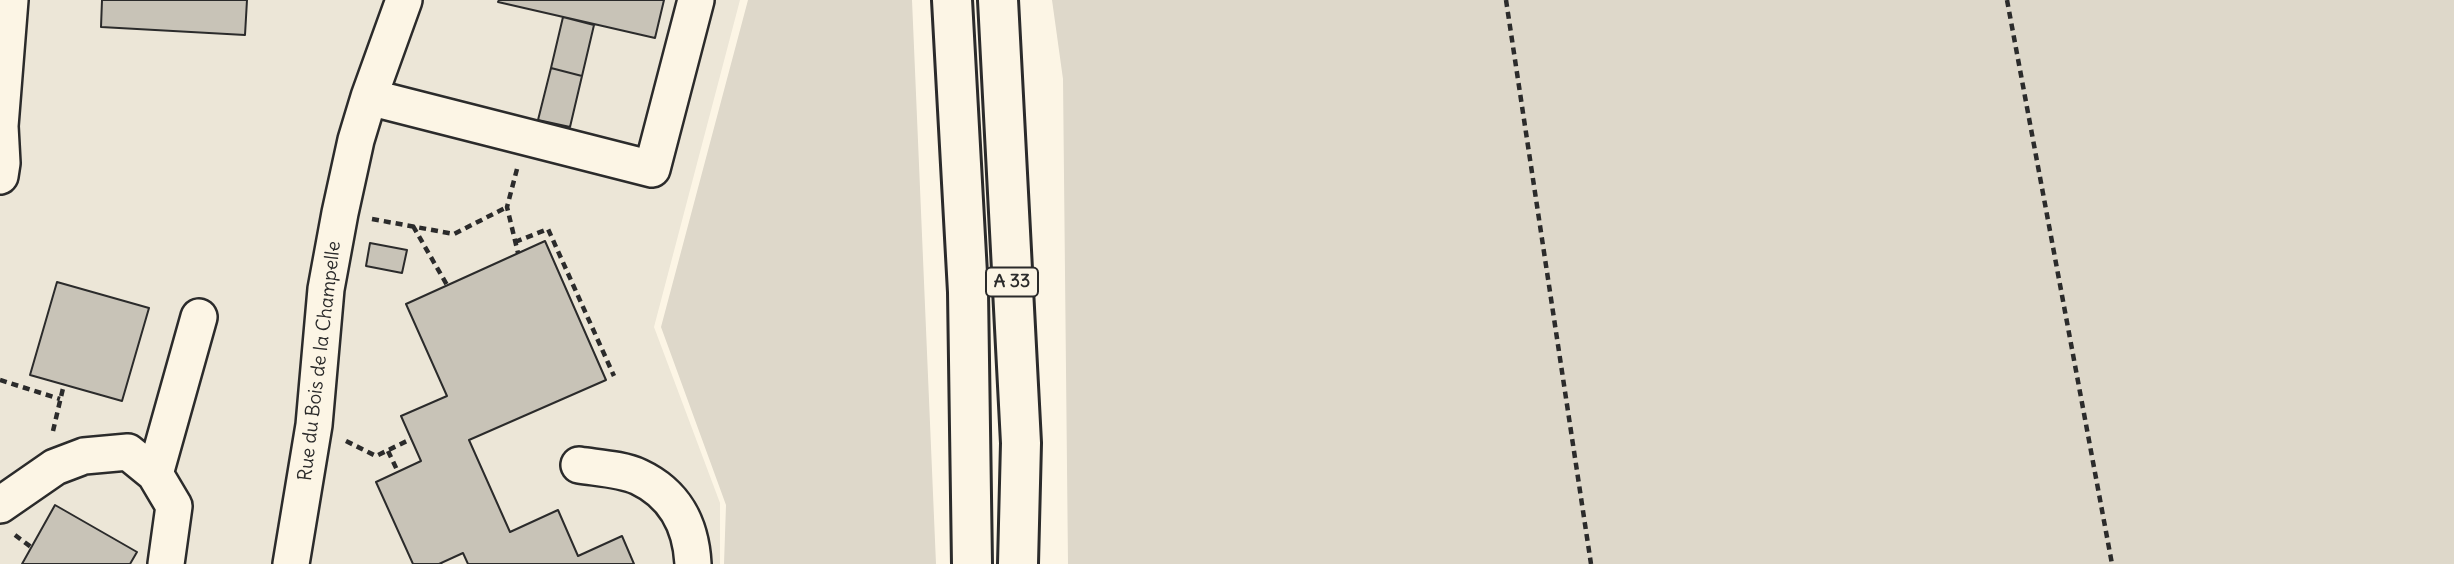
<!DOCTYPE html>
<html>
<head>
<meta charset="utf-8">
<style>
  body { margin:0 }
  canvas { display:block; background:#fcf5e5 }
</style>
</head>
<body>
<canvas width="2454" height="564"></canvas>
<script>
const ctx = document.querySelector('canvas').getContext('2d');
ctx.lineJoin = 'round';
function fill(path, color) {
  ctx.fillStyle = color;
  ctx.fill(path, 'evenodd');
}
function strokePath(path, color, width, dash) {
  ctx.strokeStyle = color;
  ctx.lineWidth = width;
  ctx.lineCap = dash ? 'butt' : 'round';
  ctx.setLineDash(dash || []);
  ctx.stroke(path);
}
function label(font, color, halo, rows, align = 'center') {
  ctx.font = font + ' Delius,sans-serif';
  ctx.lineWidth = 5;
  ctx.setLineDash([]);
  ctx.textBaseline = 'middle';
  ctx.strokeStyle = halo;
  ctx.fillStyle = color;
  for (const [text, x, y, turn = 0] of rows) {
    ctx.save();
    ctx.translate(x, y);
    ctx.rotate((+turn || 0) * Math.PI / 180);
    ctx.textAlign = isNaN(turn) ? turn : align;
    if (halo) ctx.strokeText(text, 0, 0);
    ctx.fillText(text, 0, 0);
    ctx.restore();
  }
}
const built = new Path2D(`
  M 0,0 L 740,0 L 654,327 L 720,503 L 720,564 L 0,564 Z`);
const green = new Path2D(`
  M 748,0 L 912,0 L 936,564 L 724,564 L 726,505 L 661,327 Z
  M 1052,0 L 2454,0 L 2454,564 L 1068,564 L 1063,79 Z`);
const building = new Path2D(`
  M 102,0 L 247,0 L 245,35 L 101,27 Z
  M 499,0 L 664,0 L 655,38 L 498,2 Z
  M 563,17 L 594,25 L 582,76 L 551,68 Z
  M 551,68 L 582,76 L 570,127 L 538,120 Z
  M 545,241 L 606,380 L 469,440 L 510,532 L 558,510 L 578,556 L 622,536 L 634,564 L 468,564 L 463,553 L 439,564 L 413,564 L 376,482 L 421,461 L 401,416 L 447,396 L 406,304 Z
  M 370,243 L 407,250 L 402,273 L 366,266 Z
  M 57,282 L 149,308 L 122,401 L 30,375 Z
  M 55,505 L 137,552 L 130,564 L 22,564 Z`);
const path = new Path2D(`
  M 1506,0 L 1591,564
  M 2007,0 L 2112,564
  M 517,169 L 507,207 L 518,253
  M 372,219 L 454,234 L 507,207
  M 413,226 L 447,285
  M 515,242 L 548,229 L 614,376
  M 0,380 L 60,399
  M 53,431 L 64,384
  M 346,441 L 376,456 L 411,439
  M 388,451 L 398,472
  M 15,535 L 31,547
  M 440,563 L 440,564`);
const minor = new Path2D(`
  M 369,97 L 652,169 L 696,0
  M 0,176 L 2,163 L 0,126 L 10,0
  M 579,465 C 598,468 622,469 639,477 C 675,494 691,525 693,564
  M 155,474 L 199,317
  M 0,505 L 55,467 L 84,456 L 128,452 L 155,474 L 174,506 L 166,564
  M 291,564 L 314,425 L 326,289 L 340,213 L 356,140 L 369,97 L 404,0`);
const highway = new Path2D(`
  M 952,0 L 968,292 L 972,564
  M 998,0 L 1021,443 L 1018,564`);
const shields = [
  [1012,282,52]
];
const shieldNames = [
  ["A 33",1012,282]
];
const streetNames = [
  ["Rue du Bois de la Champelle",320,361,-83]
];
fill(built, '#ece6d7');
fill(green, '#ded8ca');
fill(building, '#c8c3b7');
strokePath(building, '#2b2b2b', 2);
strokePath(minor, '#2b2b2b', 40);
strokePath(highway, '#2b2b2b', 44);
strokePath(path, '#2b2b2b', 4.5, [7, 5]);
strokePath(minor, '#fcf5e5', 35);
strokePath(highway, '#fcf5e5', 38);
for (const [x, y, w] of shields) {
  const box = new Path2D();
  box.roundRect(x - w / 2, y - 14.5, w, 29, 5);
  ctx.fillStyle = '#fcf5e5';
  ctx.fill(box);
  strokePath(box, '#2b2b2b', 2);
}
label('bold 18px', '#2b2b2b', null, shieldNames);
label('19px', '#2b2b2b', '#fcf5e5', streetNames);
</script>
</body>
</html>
